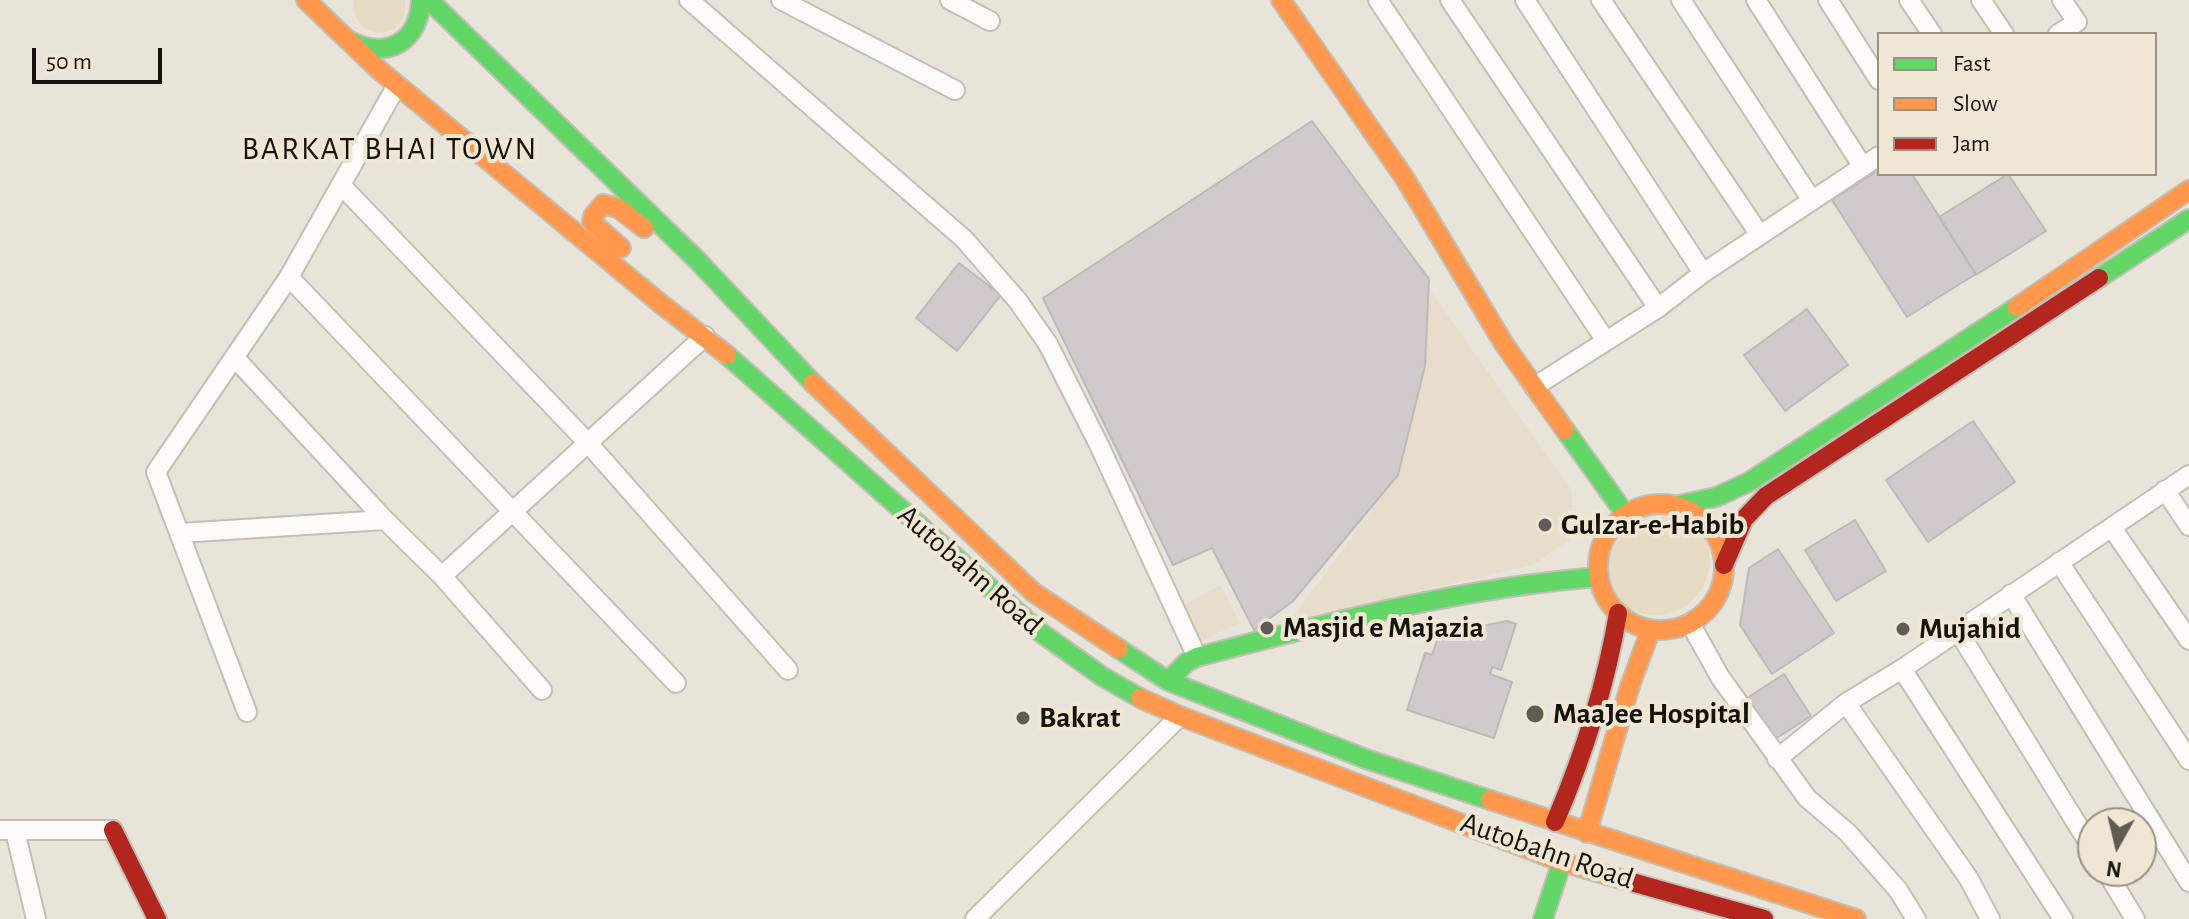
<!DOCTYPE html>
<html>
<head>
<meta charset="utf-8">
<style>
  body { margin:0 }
  #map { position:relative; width:2189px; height:919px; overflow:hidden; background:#e9e4da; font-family:"Alegreya Sans",sans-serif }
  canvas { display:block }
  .legend { position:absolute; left:1877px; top:32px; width:280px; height:144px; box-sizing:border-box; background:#efe6d4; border:2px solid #989284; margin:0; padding:10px 14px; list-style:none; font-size:24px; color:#16130d }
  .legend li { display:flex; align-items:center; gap:16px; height:40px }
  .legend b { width:40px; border:2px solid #989284 }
  .north { position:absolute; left:2077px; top:807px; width:80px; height:80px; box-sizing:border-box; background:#efe6d4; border:2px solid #989284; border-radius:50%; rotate:188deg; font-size:22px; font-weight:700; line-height:32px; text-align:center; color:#16130d }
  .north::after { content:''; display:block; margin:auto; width:28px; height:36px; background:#605c55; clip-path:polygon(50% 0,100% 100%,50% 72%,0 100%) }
  .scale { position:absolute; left:32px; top:48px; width:130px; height:36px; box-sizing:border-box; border:4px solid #16130d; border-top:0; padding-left:10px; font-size:24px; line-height:28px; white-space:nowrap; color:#16130d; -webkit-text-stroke:6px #efe6d4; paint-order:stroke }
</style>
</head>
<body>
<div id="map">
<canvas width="2189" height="919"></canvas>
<ul class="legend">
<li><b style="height:10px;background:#63d668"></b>Fast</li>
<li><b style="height:10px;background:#ff974d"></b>Slow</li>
<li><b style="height:10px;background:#b3261e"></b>Jam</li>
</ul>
<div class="north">N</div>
<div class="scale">50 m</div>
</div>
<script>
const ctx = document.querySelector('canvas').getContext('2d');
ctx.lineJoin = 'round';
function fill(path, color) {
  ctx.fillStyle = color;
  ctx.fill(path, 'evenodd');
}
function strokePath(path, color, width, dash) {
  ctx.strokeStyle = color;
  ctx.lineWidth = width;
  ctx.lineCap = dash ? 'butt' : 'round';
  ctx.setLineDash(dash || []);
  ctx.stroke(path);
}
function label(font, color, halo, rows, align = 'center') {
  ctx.font = font + ' "Alegreya Sans",sans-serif';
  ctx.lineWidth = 8;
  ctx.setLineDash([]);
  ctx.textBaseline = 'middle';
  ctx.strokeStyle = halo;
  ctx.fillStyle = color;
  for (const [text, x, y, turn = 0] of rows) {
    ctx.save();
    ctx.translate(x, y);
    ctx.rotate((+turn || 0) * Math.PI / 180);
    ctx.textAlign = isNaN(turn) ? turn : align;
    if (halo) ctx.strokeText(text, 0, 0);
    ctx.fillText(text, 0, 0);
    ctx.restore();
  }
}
const built = new Path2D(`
  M 1430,290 L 1572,491 L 1573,537 L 1533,565 L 1290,621 L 1398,475 L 1425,366 Z
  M 1221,585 L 1240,623 L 1200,641 L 1182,606 Z`);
const green = new Path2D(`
  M 354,0 L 405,0 C 409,46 348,41 354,0 Z
  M1600 560a55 55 0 1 1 110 0a55 55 0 1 1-110 0Z`);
const building = new Path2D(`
  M 1312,121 L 1429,279 L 1425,366 L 1398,475 L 1293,601 L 1254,630 L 1212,548 L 1173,565 L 1043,298 Z
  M 1879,170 L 1879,174 L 1912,174 L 1976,274 L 1907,317 L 1832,200 Z
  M 2008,174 L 2046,231 L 1976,275 L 1939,217 Z
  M 959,263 L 1001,295 L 957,351 L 916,318 Z
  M 1807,309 L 1848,365 L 1785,411 L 1744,355 Z
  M 1973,421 L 2015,482 L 1928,542 L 1886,480 Z
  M 1855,520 L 1886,571 L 1836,601 L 1805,550 Z
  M 1778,549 L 1834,633 L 1772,674 L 1740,625 L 1749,568 Z
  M 1507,621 L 1516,624 L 1501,670 L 1492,667 L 1490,674 L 1512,682 L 1494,738 L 1407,710 L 1425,653 L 1432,655 L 1439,635 Z
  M 1784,674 L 1811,716 L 1769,743 L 1741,702 Z`);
const street = new Path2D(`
  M 689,0 L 964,239 L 1018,301 L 1048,344 L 1099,445 L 1197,657
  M 781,0 L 955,90
  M 950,0 L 990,21
  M 1378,0 L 1606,341
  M 1450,0 L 1658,308
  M 1525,0 L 1703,273
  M 1601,0 L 1760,235
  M 1681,0 L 1811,199
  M 1756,0 L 1863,167
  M 1828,0 L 1879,80
  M 1909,0 L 1932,34
  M 1981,0 L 2004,34
  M 2058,34 L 2077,22 L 2062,0
  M 342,186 L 588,443 L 788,670
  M 289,277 L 676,683
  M 235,358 L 385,520
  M 1534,387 L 1658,308 L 1703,273 L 1879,156
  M 2165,490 L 2189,526
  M 2112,528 L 2189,640
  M 180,533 L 385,520 L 442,576 L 705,336
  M 2059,562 L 2189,760
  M 442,576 L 542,690
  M 2011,594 L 2189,882
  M 1690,623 L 1720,677 L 1807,798 L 1848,833 L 1898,890 L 1916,919
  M 1958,631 L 2093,850
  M 1902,669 L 2063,919
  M 1846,703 L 1969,879 L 1990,919
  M 247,712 L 156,472 L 289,277 L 397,85
  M 1777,759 L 1846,703 L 1902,669 L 2189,475
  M 0,830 L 113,830
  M 15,831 L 36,919
  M 2106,871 L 2135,919
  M 975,919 L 1180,716`);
const fast = new Path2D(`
  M 429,0 L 697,260 L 813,383
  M 350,41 C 387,60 419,42 421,0
  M 2099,278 L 2189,219
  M 727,355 L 1040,632 L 1103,677 L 1140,698
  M 1565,430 L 1626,515
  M 1675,506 L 1716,497 L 1749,482 L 2017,307
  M 1119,649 L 1168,681 L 1366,759 L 1490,800
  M 1168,681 L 1187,662 L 1197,657 C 1330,622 1461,588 1598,577
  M 1543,919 L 1562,862`);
const slow = new Path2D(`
  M 306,0 L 378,69 L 661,304 L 727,355
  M 1281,0 L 1404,177 L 1504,344 L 1565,430
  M 621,248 L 592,222 L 593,216 L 603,204 L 618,208 L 644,228
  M 2017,307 L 2189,190
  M 813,383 L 1033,592 L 1119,649
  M1598 567a63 63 0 1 1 126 0a63 63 0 1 1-126 0Z
  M 1140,698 L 1180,716 L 1562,862 L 1610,876
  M 1490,800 L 1856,919
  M 1587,833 L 1630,686 L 1651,629`);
const jam = new Path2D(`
  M 1724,565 L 1744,519 L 1766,496 L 2099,278
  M 1555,822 C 1584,754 1606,686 1618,613
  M 113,830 L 157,919
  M 1610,876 L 1764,919`);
const markers = [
  [1545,525,8,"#605c55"],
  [1267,628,8,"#605c55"],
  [1903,629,8,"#605c55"],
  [1535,714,10,"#605c55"],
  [1023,718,8,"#605c55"]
];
const poiNames = [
  ["Gulzar-e-Habib",1561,525],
  ["Masjid e Majazia",1283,628],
  ["Mujahid",1919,629],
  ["MaaJee Hospital",1553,714],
  ["Bakrat",1039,718]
];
const streetNames = [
  ["Autobahn Road",970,570,41],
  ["Autobahn Road",1547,851,19]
];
const neighbourhoodNames = [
  ["BARKAT BHAI TOWN",390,149]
];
fill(built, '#e6ddcb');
fill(green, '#e7dbc3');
fill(building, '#d2c9cc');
strokePath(building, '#bdb9b6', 2);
strokePath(street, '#c2bfb7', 22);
strokePath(fast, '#c2bfb7', 22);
strokePath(slow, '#c2bfb7', 22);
strokePath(jam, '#c2bfb7', 22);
strokePath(street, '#fcfbf9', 18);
strokePath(fast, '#63d668', 18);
strokePath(slow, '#ff974d', 18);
strokePath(jam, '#b3261e', 18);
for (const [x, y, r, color] of markers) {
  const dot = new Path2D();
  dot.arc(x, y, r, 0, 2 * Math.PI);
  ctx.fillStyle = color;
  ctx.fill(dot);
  strokePath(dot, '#efe6d4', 3);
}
label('bold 30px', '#16130d', '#efe6d4', poiNames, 'left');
label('30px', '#16130d', '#efe6d4', streetNames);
ctx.letterSpacing = '2px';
label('32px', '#16130d', '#efe6d4', neighbourhoodNames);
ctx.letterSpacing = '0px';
</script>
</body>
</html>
